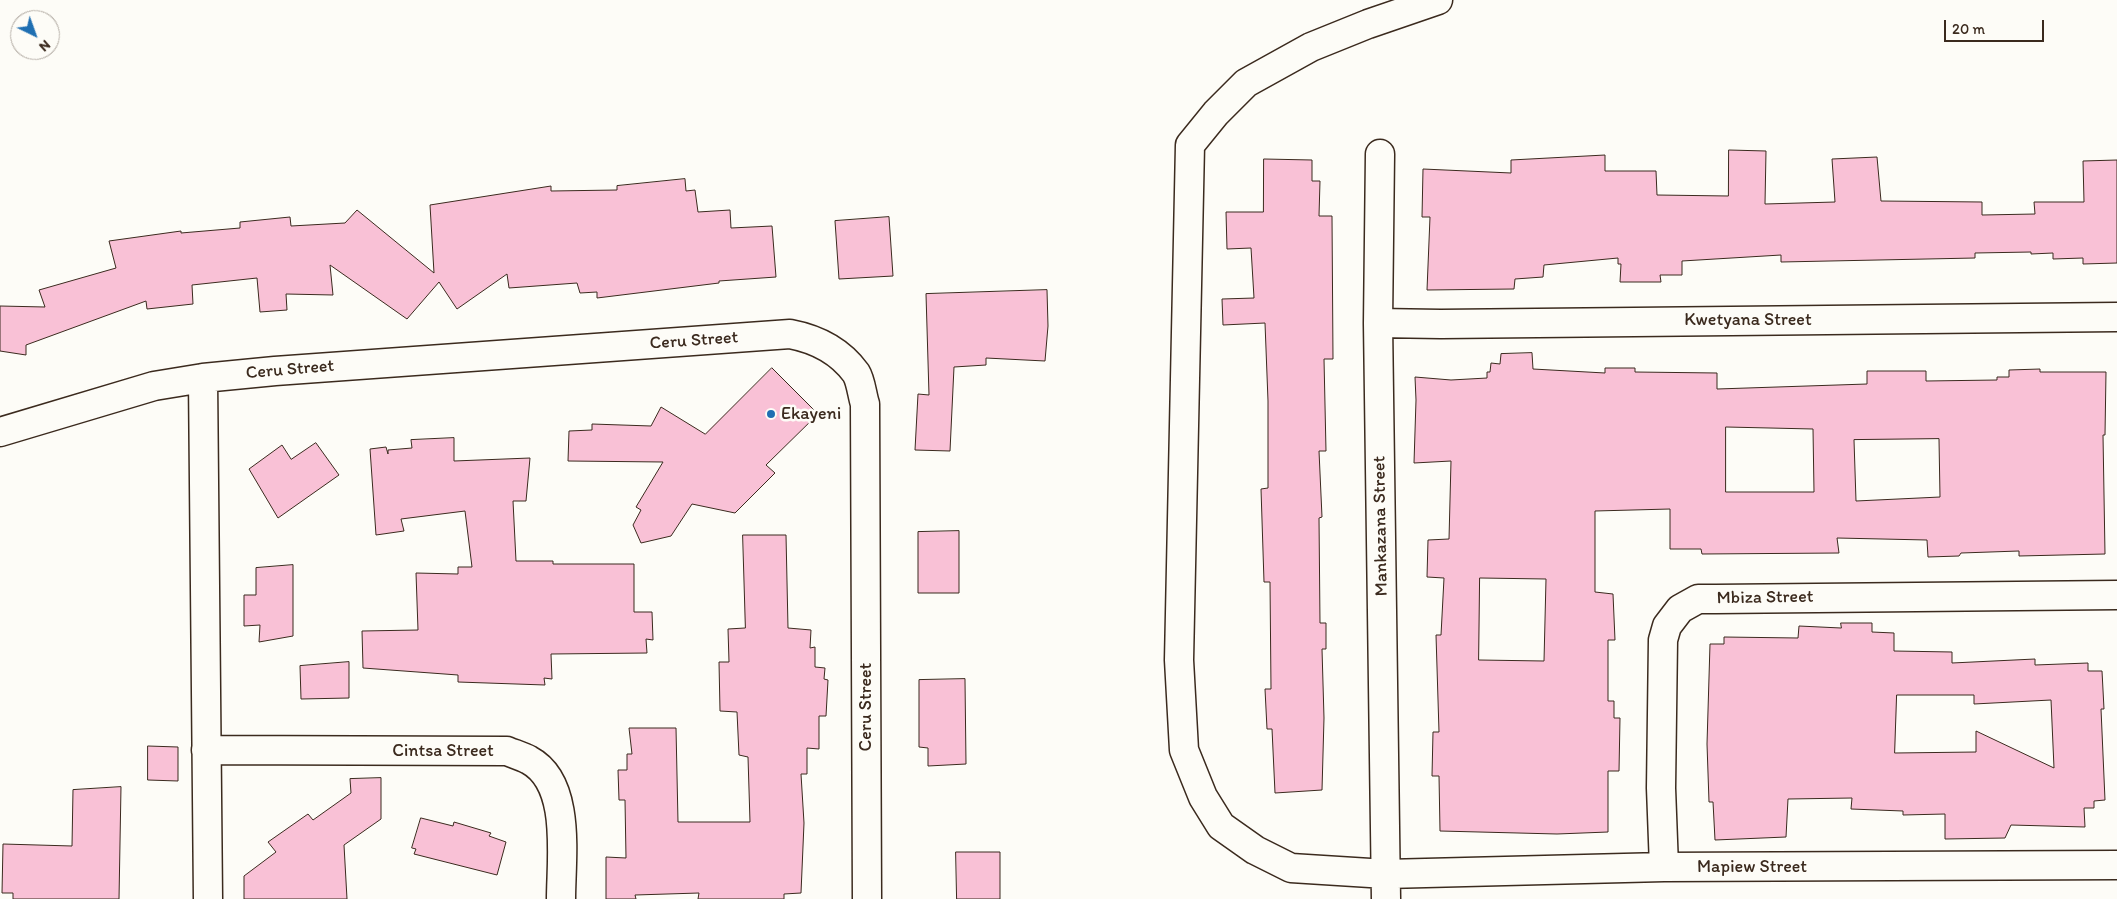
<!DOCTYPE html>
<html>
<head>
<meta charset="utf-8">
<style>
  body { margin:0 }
  #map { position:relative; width:2117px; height:899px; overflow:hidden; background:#fdfcf7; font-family:Itim,sans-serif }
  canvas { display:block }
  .north { position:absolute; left:10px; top:10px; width:50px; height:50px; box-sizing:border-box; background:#fdfcf7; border:1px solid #afa8a0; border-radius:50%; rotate:138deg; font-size:14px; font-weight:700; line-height:20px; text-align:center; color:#3b2a1e }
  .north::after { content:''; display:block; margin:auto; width:18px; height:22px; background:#1f6fb2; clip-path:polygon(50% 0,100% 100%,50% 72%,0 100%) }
  .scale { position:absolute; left:1944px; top:20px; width:100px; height:22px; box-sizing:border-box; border:2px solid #3b2a1e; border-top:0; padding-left:6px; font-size:15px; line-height:18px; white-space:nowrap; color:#3b2a1e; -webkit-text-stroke:4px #fdfcf7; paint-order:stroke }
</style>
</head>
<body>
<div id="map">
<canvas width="2117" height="899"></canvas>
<div class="north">N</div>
<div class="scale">20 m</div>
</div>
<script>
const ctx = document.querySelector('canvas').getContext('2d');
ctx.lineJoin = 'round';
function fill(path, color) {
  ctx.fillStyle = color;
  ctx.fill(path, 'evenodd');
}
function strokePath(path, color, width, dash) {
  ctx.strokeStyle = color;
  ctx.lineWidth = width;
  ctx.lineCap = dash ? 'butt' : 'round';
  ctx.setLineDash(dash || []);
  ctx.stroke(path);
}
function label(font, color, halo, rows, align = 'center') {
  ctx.font = font + ' Itim,sans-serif';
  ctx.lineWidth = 5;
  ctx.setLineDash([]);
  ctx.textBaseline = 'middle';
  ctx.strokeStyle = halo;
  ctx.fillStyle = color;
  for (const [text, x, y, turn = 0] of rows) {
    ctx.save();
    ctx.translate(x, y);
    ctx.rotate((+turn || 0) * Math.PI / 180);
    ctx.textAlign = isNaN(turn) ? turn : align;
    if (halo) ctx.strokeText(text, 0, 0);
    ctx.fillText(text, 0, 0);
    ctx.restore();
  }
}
const building = new Path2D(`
  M 1729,150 L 1766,151 L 1765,204 L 1835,202 L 1832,159 L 1877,157 L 1881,201 L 1982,202 L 1982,215 L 2035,214 L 2034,202 L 2084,202 L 2083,161 L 2117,160 L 2117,263 L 2083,264 L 2083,258 L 2053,259 L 2053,253 L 2031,254 L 2031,252 L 1975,253 L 1975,258 L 1781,262 L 1781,255 L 1682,261 L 1682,275 L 1660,275 L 1661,282 L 1620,282 L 1621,264 L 1618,264 L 1618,258 L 1544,265 L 1543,277 L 1515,279 L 1514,289 L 1427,290 L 1430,217 L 1422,217 L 1423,169 L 1511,173 L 1511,160 L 1605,155 L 1605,171 L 1656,171 L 1657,195 L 1728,196 Z
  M 1264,159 L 1312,160 L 1312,181 L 1320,181 L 1319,216 L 1332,216 L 1333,359 L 1324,359 L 1326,451 L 1319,451 L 1322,517 L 1319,518 L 1320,623 L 1326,623 L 1326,649 L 1322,649 L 1324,718 L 1322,790 L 1275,793 L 1272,729 L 1267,729 L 1265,689 L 1271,689 L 1270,582 L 1264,582 L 1261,489 L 1268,488 L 1268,401 L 1265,323 L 1223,325 L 1222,299 L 1254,298 L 1251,248 L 1227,249 L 1226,212 L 1263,212 Z
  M 685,179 L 686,191 L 695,190 L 698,212 L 730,210 L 731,228 L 772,226 L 776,277 L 719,281 L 719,283 L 597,298 L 597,292 L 580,293 L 577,283 L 509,288 L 507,274 L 457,309 L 439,282 L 407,319 L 330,265 L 333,295 L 286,294 L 287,310 L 260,312 L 257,278 L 192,285 L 193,304 L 147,309 L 146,301 L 26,345 L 26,355 L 0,351 L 0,306 L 45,307 L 39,290 L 116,268 L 109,241 L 181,231 L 181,233 L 240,228 L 240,222 L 290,217 L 291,226 L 345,223 L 357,210 L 434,273 L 430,205 L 551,186 L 551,191 L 617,190 L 617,186 Z
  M 889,217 L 893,276 L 839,279 L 835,221 Z
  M 1047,290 L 1048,326 L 1045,361 L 986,358 L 986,365 L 954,367 L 950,451 L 915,450 L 918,394 L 929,395 L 926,294 Z
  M 1532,353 L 1533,369 L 1605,373 L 1605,368 L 1635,368 L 1635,372 L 1717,373 L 1717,389 L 1867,384 L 1867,371 L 1926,371 L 1926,381 L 1997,380 L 1997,377 L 2009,377 L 2009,370 L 2040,369 L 2040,372 L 2106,372 L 2105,435 L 2103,435 L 2105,554 L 2019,556 L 2019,551 L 1961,553 L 1959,556 L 1928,557 L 1927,540 L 1837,538 L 1839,553 L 1702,554 L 1701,549 L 1670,549 L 1670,509 L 1595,511 L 1595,592 L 1613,594 L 1615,640 L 1608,640 L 1608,701 L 1614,701 L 1614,718 L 1620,718 L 1619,771 L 1608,771 L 1608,832 L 1557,834 L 1440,831 L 1439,776 L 1432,776 L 1433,732 L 1439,732 L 1436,635 L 1441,635 L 1444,578 L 1427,577 L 1428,540 L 1449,539 L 1451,461 L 1414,463 L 1416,400 L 1415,377 L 1451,380 L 1487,378 L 1487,372 L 1490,372 L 1491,363 L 1500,364 L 1501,354 ZM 1726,427 L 1813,429 L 1814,492 L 1726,492 ZM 1939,439 L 1940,497 L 1856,501 L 1854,440 ZM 1480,578 L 1546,579 L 1544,661 L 1479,660 Z
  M 772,368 L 818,414 L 766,465 L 775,473 L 735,513 L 692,504 L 671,536 L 641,543 L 633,525 L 641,510 L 636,507 L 663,462 L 568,461 L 569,431 L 592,430 L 592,424 L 651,426 L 661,407 L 705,434 Z
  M 454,438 L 454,461 L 530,458 L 526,501 L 513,501 L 516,561 L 553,561 L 553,564 L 634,564 L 634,612 L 652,612 L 653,640 L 646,639 L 647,653 L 551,654 L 552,679 L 544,678 L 545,685 L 458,682 L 458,675 L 363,668 L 362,631 L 418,630 L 416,573 L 458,574 L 458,567 L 472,567 L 465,511 L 401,519 L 404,531 L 376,535 L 370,449 L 386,447 L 388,454 L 388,450 L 412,448 L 411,440 Z
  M 316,443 L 339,475 L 278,518 L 249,469 L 282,445 L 291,459 Z
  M 959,531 L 959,593 L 918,593 L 918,532 Z
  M 743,535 L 786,535 L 788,628 L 811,630 L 810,648 L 815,647 L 815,667 L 825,668 L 824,679 L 828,680 L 826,716 L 819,716 L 819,749 L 807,748 L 807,774 L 801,774 L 804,823 L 801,893 L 784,894 L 784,899 L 698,899 L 699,893 L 635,895 L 636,899 L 606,899 L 606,857 L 626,858 L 625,800 L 619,800 L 618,770 L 627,770 L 627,754 L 632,754 L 629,728 L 676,728 L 678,822 L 750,822 L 748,757 L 739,755 L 737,712 L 720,711 L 719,662 L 729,662 L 728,629 L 745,628 Z
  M 293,565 L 293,636 L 259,642 L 260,625 L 244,626 L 244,595 L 256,595 L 256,568 Z
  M 1841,623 L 1872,623 L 1872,632 L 1894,633 L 1894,651 L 1952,652 L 1952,663 L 2035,659 L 2035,665 L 2088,663 L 2088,671 L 2102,671 L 2104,709 L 2101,709 L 2105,800 L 2094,801 L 2094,808 L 2084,808 L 2085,827 L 2011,825 L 2005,838 L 1945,839 L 1945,814 L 1903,815 L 1903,811 L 1851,809 L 1852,798 L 1788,799 L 1786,837 L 1715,840 L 1713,802 L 1709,802 L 1707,744 L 1710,644 L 1724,644 L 1724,637 L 1798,638 L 1799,626 L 1841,628 ZM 1897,695 L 1974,695 L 1974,704 L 2051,700 L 2054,768 L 1976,731 L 1976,752 L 1895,753 Z
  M 349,662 L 349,698 L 301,699 L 300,666 Z
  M 965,679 L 966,764 L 928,766 L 928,748 L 919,747 L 919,680 Z
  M 148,746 L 178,747 L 178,781 L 148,780 Z
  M 381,778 L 381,819 L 344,845 L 347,899 L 244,899 L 244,876 L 276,852 L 268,842 L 308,814 L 313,820 L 351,793 L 350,779 Z
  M 121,787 L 119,899 L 13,899 L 13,893 L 2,893 L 3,844 L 72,846 L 73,790 Z
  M 421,818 L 453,826 L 454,822 L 491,833 L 489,836 L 506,842 L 497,875 L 414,854 L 416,849 L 412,848 Z
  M 956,852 L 1000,852 L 1000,899 L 957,899 Z`);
const minor = new Path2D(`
  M 1438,0 L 1368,24 L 1311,47 L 1246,83 L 1216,113 L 1190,145 L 1179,660 L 1184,750 L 1203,797 L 1221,826 L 1255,850 L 1291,868 L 1386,874 L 1664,867 L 2117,865
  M 1380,154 L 1378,323 L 1386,899
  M 1378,323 L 1441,324 L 2117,317
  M 203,378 L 208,899
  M 0,432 L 154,386 L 203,378 L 275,371 L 790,334 C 816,339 840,351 856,373 C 861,381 862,395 865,404 L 867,899
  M 206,750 L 507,751 C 514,754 522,756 529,760 C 572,783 561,858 561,899
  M 1664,867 L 1661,788 L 1663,640 L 1667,626 L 1680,609 L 1698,599 L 1716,599 L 2117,595`);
const markers = [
  [771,414,5,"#1f6fb2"]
];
const streetNames = [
  ["Kwetyana Street",1748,320],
  ["Ceru Street",694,341,-4],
  ["Ceru Street",290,370,-5],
  ["Mankazana Street",1381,526,-91],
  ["Mbiza Street",1765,598,-1],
  ["Ceru Street",866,707,-90],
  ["Cintsa Street",443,751],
  ["Mapiew Street",1752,867]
];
const poiNames = [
  ["Ekayeni",781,414]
];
fill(building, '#f9c1d6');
strokePath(building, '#3b2a1e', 1);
strokePath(minor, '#3b2a1e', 31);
strokePath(minor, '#fdfcf7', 28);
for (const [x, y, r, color] of markers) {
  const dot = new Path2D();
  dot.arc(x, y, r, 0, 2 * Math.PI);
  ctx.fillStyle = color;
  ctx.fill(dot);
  strokePath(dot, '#fdfcf7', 2);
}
label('18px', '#3b2a1e', '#fdfcf7', streetNames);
label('18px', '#3b2a1e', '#fdfcf7', poiNames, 'left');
</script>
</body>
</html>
